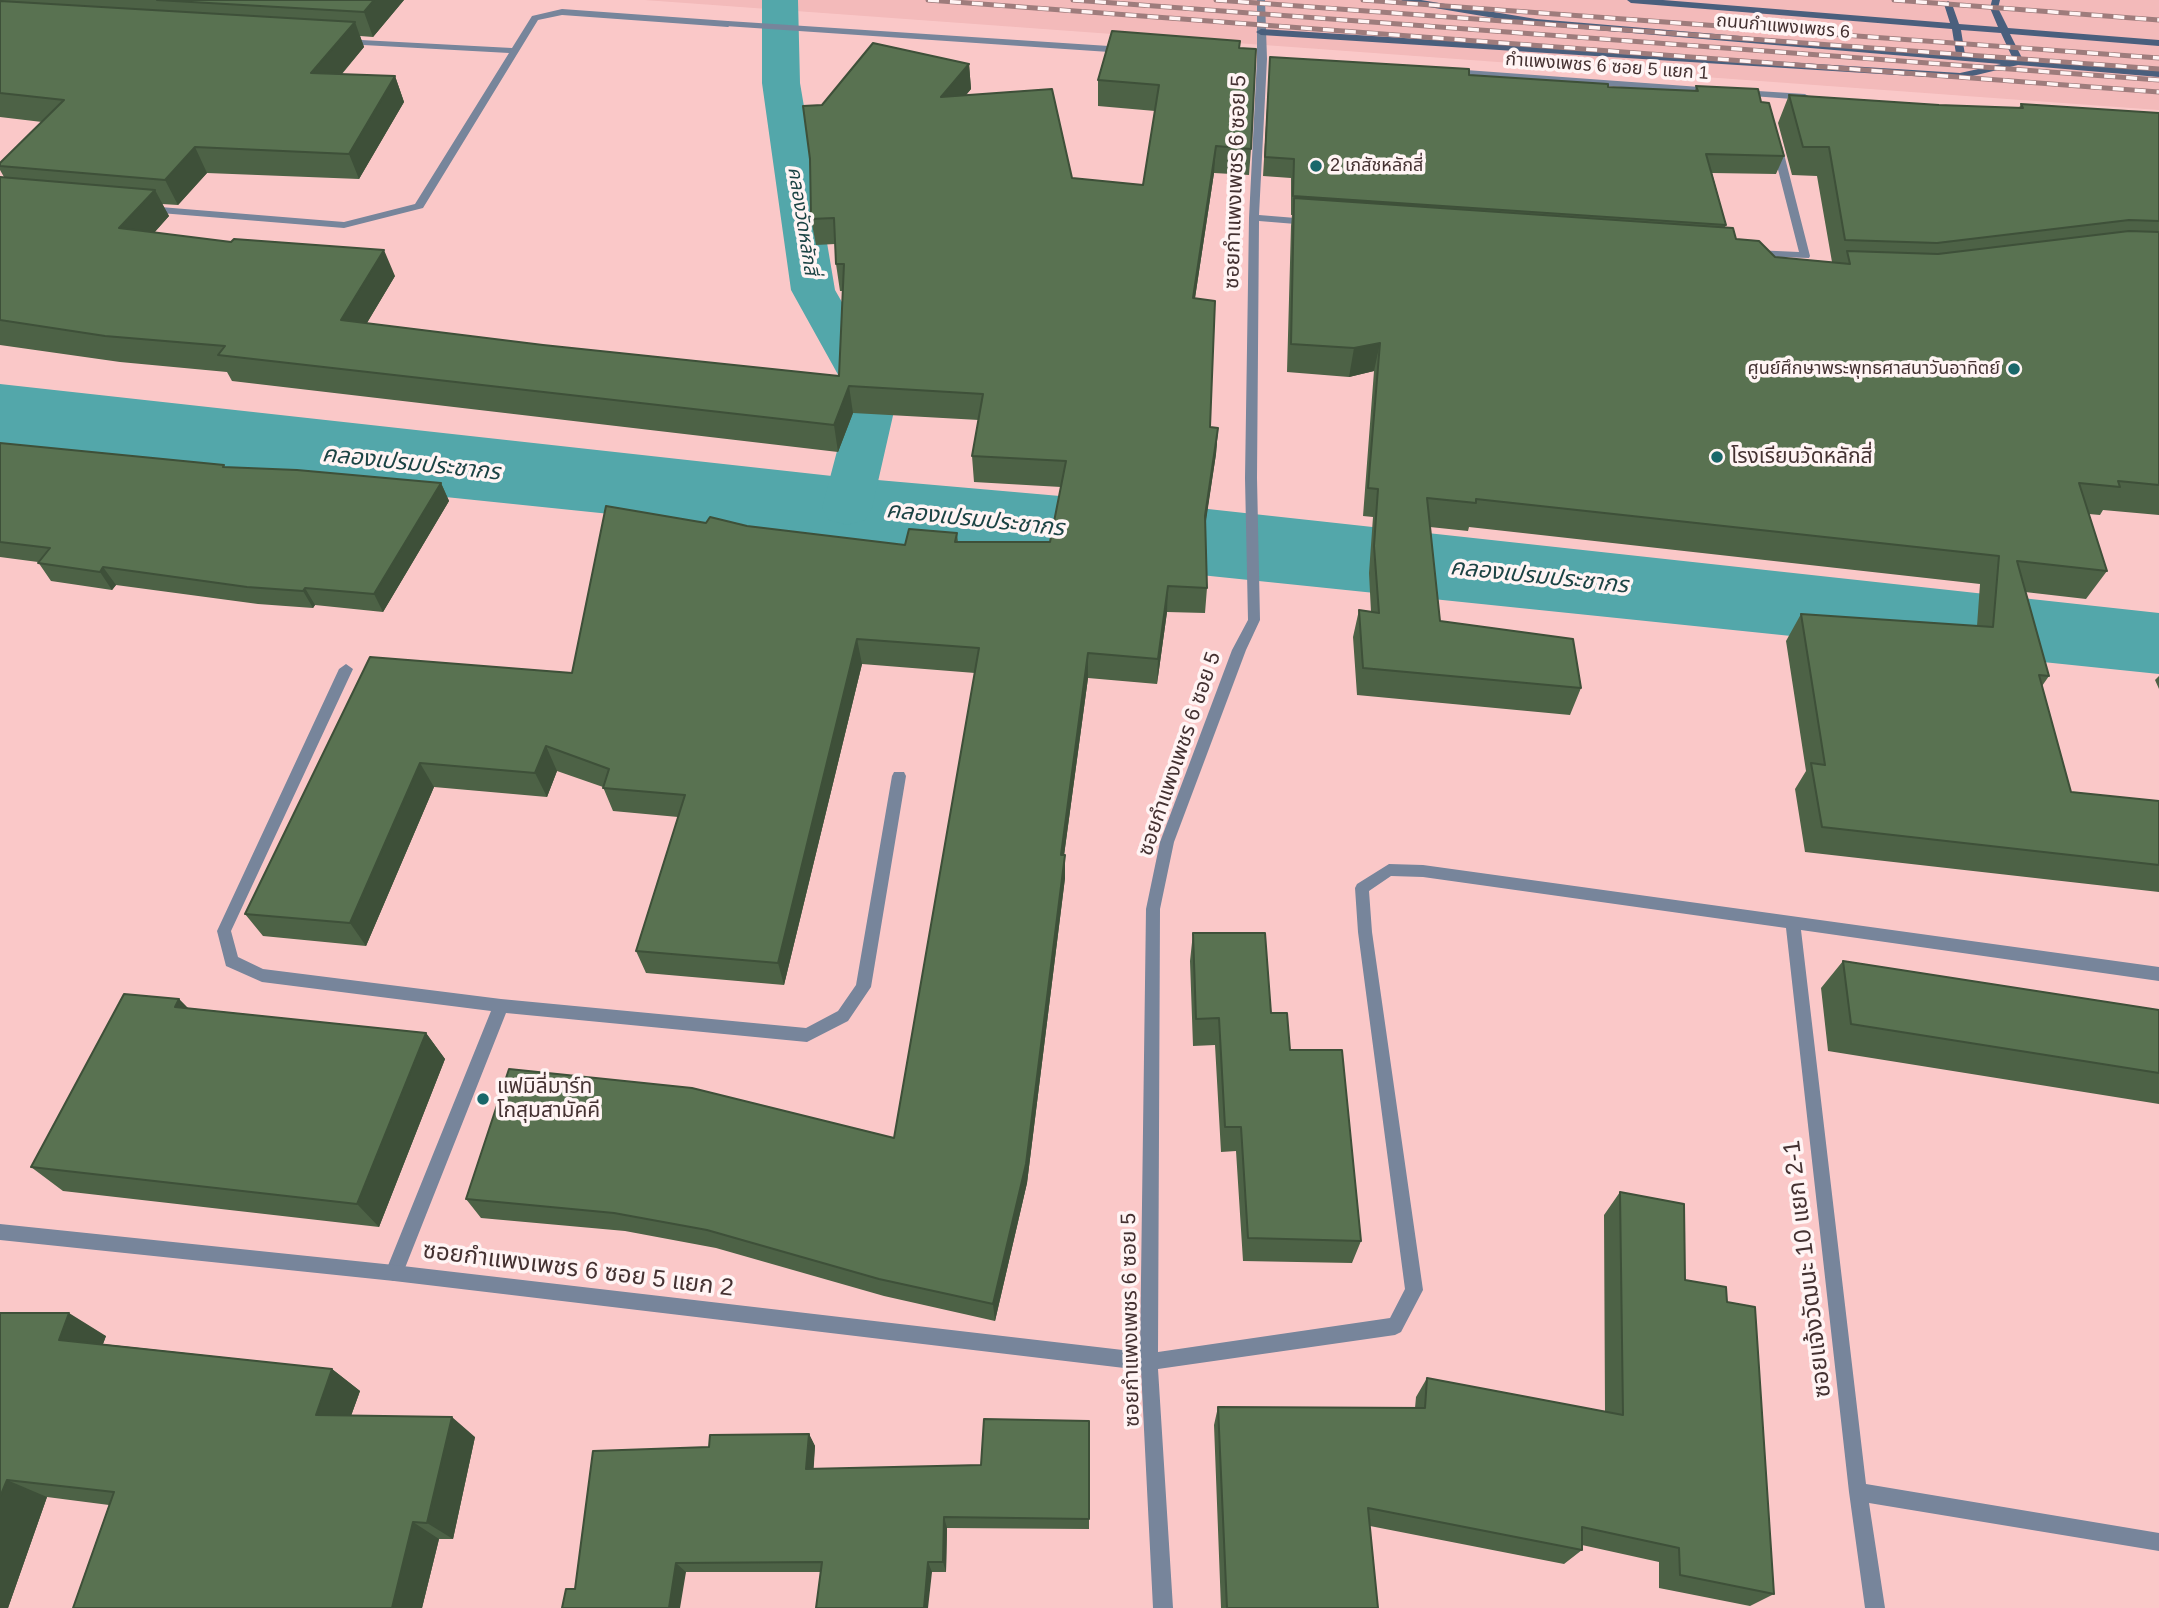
<!DOCTYPE html>
<html>
<head>
<meta charset="utf-8">
<style>
  body { margin:0 }
  canvas { display:block; background:#fac8c8 }
</style>
</head>
<body>
<canvas width="2159" height="1608"></canvas>
<script>
const ctx = document.querySelector('canvas').getContext('2d');
ctx.lineJoin = 'round';
function fill(path, color) {
  ctx.fillStyle = color;
  ctx.fill(path, 'evenodd');
}
function strokePath(path, color, width, dash) {
  ctx.strokeStyle = color;
  ctx.lineWidth = width;
  ctx.lineCap = dash ? 'butt' : 'round';
  ctx.setLineDash(dash || []);
  ctx.stroke(path);
}
function label(font, color, halo, rows, align = 'center') {
  ctx.font = font + ' Helvetica,"Noto Sans Thai",sans-serif';
  ctx.lineWidth = 7;
  ctx.setLineDash([]);
  ctx.textBaseline = 'middle';
  ctx.strokeStyle = halo;
  ctx.fillStyle = color;
  for (const [text, x, y, turn = 0] of rows) {
    ctx.save();
    ctx.translate(x, y);
    ctx.rotate((+turn || 0) * Math.PI / 180);
    ctx.textAlign = isNaN(turn) ? turn : align;
    if (halo) ctx.strokeText(text, 0, 0);
    ctx.fillText(text, 0, 0);
    ctx.restore();
  }
}
const built = new Path2D(`
  M 644,0 L 2159,0 L 2159,110 Z`);
const water = new Path2D(`
  M 0,384 L 832,476 L 1208,509 L 2159,613 L 2159,674 L 0,451 Z`);
const canal = new Path2D(`
  M 762,0 L 798,0 L 800,83 L 835,290 L 897,398 L 872,508 L 865,520 L 847,525 L 829,520 L 822,508 L 851,398 L 791,290 L 762,83 Z`);
const service = new Path2D(`
  M 562,9 L 728,21 L 732,24 L 728,27 L 562,15 L 538,20 L 423,208 L 344,228 L 148,212 L 143,209 L 148,206 L 344,222 L 415,204 L 509,53 L 345,44 L 342,43 L 342,39 L 512,48 L 532,16 Z
  M 346,664 L 353,669 L 231,931 L 238,957 L 263,969 L 501,999 L 806,1028 L 838,1011 L 856,985 L 892,776 L 894,772 L 904,772 L 906,776 L 871,987 L 848,1021 L 807,1042 L 506,1013 L 403,1273 L 400,1279 L 394,1281 L 388,1279 L 385,1273 L 491,1011 L 262,982 L 226,966 L 217,931 L 339,669 Z`);
const minor = new Path2D(`
  M 1257,0 L 1265,0 L 1267,59 L 1259,215 L 1308,219 L 1313,222 L 1308,225 L 1259,221 L 1257,478 L 1260,620 L 1246,650 L 1174,842 L 1160,909 L 1158,1352 L 1390,1318 L 1405,1289 L 1358,932 L 1355,888 L 1357,884 L 1389,864 L 1423,865 L 2159,967 L 2159,981 L 1801,930 L 1866,1484 L 2159,1533 L 2159,1551 L 1869,1503 L 1885,1608 L 1865,1608 L 1849,1492 L 1786,928 L 1423,877 L 1391,876 L 1369,891 L 1372,932 L 1423,1290 L 1401,1332 L 1395,1335 L 1158,1369 L 1173,1608 L 1153,1608 L 1141,1370 L 394,1281 L 0,1240 L 0,1224 L 394,1265 L 1140,1352 L 1146,909 L 1160,842 L 1232,650 L 1248,620 L 1245,478 L 1249,218 L 1257,59 Z
  M 728,21 L 1124,47 L 1129,50 L 1124,53 L 725,26 L 724,24 Z
  M 1452,69 L 1714,88 L 1719,91 L 1714,94 L 1449,74 L 1449,70 Z
  M 1742,90 L 1805,94 L 1810,97 L 1805,100 L 1739,95 L 1739,91 Z
  M 1774,144 L 1782,146 L 1810,256 L 1809,258 L 1754,256 L 1749,253 L 1754,250 L 1799,252 L 1772,146 Z`);
const secondary = new Path2D(`
  M 1401,0 L 1421,0 L 1536,19 L 1956,54 L 1952,29 L 1631,3 L 1627,0 L 1663,0 L 1950,23 L 1944,4 L 1948,1 L 1952,4 L 1959,24 L 1998,27 L 1990,8 L 1992,0 L 2000,0 L 1998,8 L 2008,28 L 2159,40 L 2159,46 L 2010,34 L 2023,60 L 2159,71 L 2159,77 L 2018,65 L 1960,79 L 1261,35 L 1256,32 L 1261,29 L 1960,73 L 2001,64 L 1536,25 L 1405,3 ZM 1961,30 L 2001,33 L 2013,59 L 1965,55 Z`);
const rail = new Path2D(`
  M 928,0 L 2159,92
  M 1073,0 L 2159,80
  M 1216,0 L 2159,69
  M 1363,0 L 2159,58
  M 1894,0 L 2159,20`);
const wall = new Path2D(`
  M 0,0 L 404,0 L 373,37 L 360,36 L 364,47 L 342,74 L 395,76 L 404,102 L 359,179 L 207,173 L 178,205 L 162,204 L 169,216 L 154,233 L 395,276 L 367,323 L 543,345 L 839,376 L 843,291 L 840,291 L 836,264 L 835,244 L 816,245 L 811,219 L 822,105 L 969,64 L 971,89 L 966,95 L 1072,178 L 1143,185 L 1155,111 L 1098,106 L 1098,80 L 1240,41 L 1240,48 L 1251,149 L 1249,175 L 1214,173 L 1195,298 L 1210,427 L 1218,428 L 1216,454 L 1205,525 L 1207,588 L 1205,613 L 1167,612 L 1157,684 L 1088,678 L 1064,855 L 1065,878 L 1027,1183 L 995,1321 L 884,1296 L 716,1248 L 625,1231 L 481,1218 L 466,1199 L 894,1138 L 975,673 L 862,664 L 784,985 L 646,973 L 636,951 L 678,817 L 613,811 L 603,787 L 557,771 L 547,797 L 434,787 L 366,946 L 263,936 L 245,914 L 370,657 L 572,673 L 706,523 L 747,526 L 905,545 L 957,533 L 958,542 L 1050,542 L 1061,487 L 974,482 L 972,456 L 979,420 L 853,413 L 838,452 L 232,381 L 227,372 L 120,362 L 0,345 L 0,177 L 4,177 L 0,170 L 0,166 L 42,122 L 0,117 Z
  M 1270,57 L 1608,87 L 1695,91 L 1696,86 L 1761,102 L 1784,156 L 1776,174 L 1712,173 L 1726,225 L 1725,227 L 1736,239 L 1775,257 L 1832,262 L 1817,176 L 1792,175 L 1778,123 L 1789,95 L 1939,105 L 2019,108 L 2021,104 L 2159,113 L 2159,515 L 2103,510 L 2100,515 L 2089,514 L 2107,571 L 2086,599 L 2025,592 L 2049,676 L 2042,686 L 2071,792 L 2159,801 L 2159,892 L 1805,852 L 1795,789 L 1806,771 L 1786,641 L 1801,614 L 1977,626 L 1980,584 L 1469,527 L 1468,531 L 1430,527 L 1440,621 L 1581,688 L 1570,715 L 1357,695 L 1353,637 L 1359,610 L 1371,612 L 1369,573 L 1373,517 L 1363,516 L 1374,371 L 1349,377 L 1287,372 L 1291,226 L 1292,215 L 1291,215 L 1291,178 L 1263,176 Z
  M 0,443 L 225,468 L 441,483 L 449,501 L 383,612 L 315,605 L 313,608 L 258,604 L 116,585 L 112,590 L 51,581 L 38,562 L 0,557 Z
  M 2159,676 L 2159,689 L 2155,680 Z
  M 1193,933 L 1271,1013 L 1290,1050 L 1361,1241 L 1352,1263 L 1243,1261 L 1236,1151 L 1221,1152 L 1215,1045 L 1193,1046 L 1190,961 Z
  M 1843,961 L 2159,1010 L 2159,1104 L 1828,1051 L 1821,988 Z
  M 179,999 L 188,1008 L 426,1033 L 445,1059 L 379,1227 L 63,1191 L 31,1167 Z
  M 1620,1192 L 1685,1280 L 1727,1302 L 1774,1594 L 1750,1606 L 1659,1588 L 1659,1562 L 1582,1545 L 1582,1550 L 1564,1564 L 1370,1526 L 1378,1608 L 1221,1608 L 1214,1425 L 1218,1407 L 1415,1408 L 1416,1397 L 1427,1378 L 1605,1412 L 1604,1215 Z
  M 0,1313 L 106,1336 L 103,1344 L 332,1369 L 360,1391 L 351,1416 L 475,1437 L 453,1539 L 439,1539 L 422,1608 L 73,1608 L 109,1505 L 47,1497 L 8,1608 Z
  M 1089,1421 L 1089,1529 L 947,1528 L 946,1572 L 686,1572 L 575,1589 L 709,1447 L 809,1434 L 815,1446 L 813,1469 L 981,1465 Z`);
const shadedWall = new Path2D(`
  M 374,0 L 404,0 L 373,37 L 364,12 Z
  M 355,22 L 364,47 L 321,98 L 311,73 Z
  M 969,64 L 971,89 L 943,123 L 941,97 Z
  M 395,76 L 404,102 L 359,179 L 349,154 Z
  M 1216,146 L 1214,173 L 1191,324 L 1193,298 Z
  M 195,147 L 207,173 L 178,205 L 165,180 Z
  M 155,190 L 169,216 L 134,255 L 119,228 Z
  M 384,250 L 395,276 L 353,346 L 341,320 Z
  M 1380,343 L 1374,371 L 1349,377 L 1354,348 Z
  M 849,386 L 853,413 L 838,452 L 834,425 Z
  M 1218,428 L 1216,454 L 1203,541 L 1205,516 Z
  M 441,483 L 449,501 L 383,612 L 374,594 Z
  M 103,567 L 116,585 L 112,590 L 100,572 Z
  M 1168,586 L 1167,612 L 1157,684 L 1158,659 Z
  M 305,588 L 315,605 L 313,608 L 303,591 Z
  M 857,639 L 862,664 L 784,985 L 778,963 Z
  M 1088,653 L 1088,678 L 1061,878 L 1061,855 Z
  M 546,746 L 557,771 L 547,797 L 535,773 Z
  M 420,763 L 434,787 L 366,946 L 350,923 Z
  M 1065,855 L 1065,878 L 1027,1183 L 995,1321 L 993,1304 Z
  M 179,999 L 205,1026 L 175,1007 Z
  M 426,1033 L 445,1059 L 379,1227 L 357,1204 Z
  M 69,1313 L 106,1336 L 96,1362 L 59,1340 Z
  M 332,1369 L 360,1391 L 344,1435 L 316,1415 Z
  M 452,1417 L 475,1437 L 453,1539 L 427,1523 Z
  M 809,1434 L 815,1446 L 813,1480 L 806,1469 Z
  M 7,1480 L 47,1497 L 8,1608 L 0,1608 L 0,1497 Z
  M 944,1517 L 947,1528 L 946,1572 L 943,1562 Z
  M 413,1522 L 439,1539 L 422,1608 L 392,1608 Z
  M 928,1562 L 932,1572 L 928,1608 L 924,1608 Z
  M 676,1563 L 686,1572 L 680,1608 L 669,1608 Z`);
const building = new Path2D(`
  M 157,0 L 374,0 L 364,12 Z
  M 0,1 L 355,22 L 311,73 L 395,76 L 349,154 L 195,147 L 165,180 L 0,166 L 0,163 L 64,100 L 0,93 Z
  M 1112,31 L 1240,41 L 1239,48 L 1256,49 L 1251,149 L 1216,146 L 1193,298 L 1215,301 L 1210,427 L 1218,428 L 1205,516 L 1207,588 L 1168,586 L 1158,659 L 1088,653 L 1061,855 L 1065,855 L 1026,1164 L 993,1304 L 879,1279 L 707,1230 L 614,1213 L 466,1199 L 509,1069 L 692,1088 L 894,1138 L 979,648 L 857,639 L 778,963 L 636,951 L 685,795 L 603,788 L 609,769 L 546,746 L 535,773 L 420,763 L 350,923 L 245,914 L 370,657 L 572,673 L 606,506 L 706,523 L 710,517 L 747,526 L 905,545 L 909,529 L 957,533 L 955,542 L 1050,542 L 1066,461 L 972,456 L 983,394 L 849,386 L 834,425 L 218,355 L 225,346 L 105,336 L 0,320 L 0,177 L 155,190 L 119,228 L 231,242 L 234,239 L 384,250 L 341,320 L 543,345 L 839,376 L 844,264 L 836,264 L 834,218 L 811,219 L 810,159 L 803,106 L 822,105 L 873,43 L 969,64 L 941,97 L 1052,89 L 1072,178 L 1143,185 L 1159,85 L 1098,80 Z
  M 1270,57 L 1469,69 L 1469,75 L 1608,84 L 1608,87 L 1698,91 L 1696,86 L 1758,89 L 1761,102 L 1769,103 L 1784,156 L 1706,154 L 1726,225 L 1293,196 L 1294,159 L 1265,157 Z
  M 1789,95 L 1939,105 L 2023,108 L 2021,104 L 2159,113 L 2159,221 L 2129,220 L 1937,243 L 1845,240 L 1829,147 L 1803,147 Z
  M 1294,198 L 1733,228 L 1736,239 L 1759,241 L 1775,257 L 1850,264 L 1847,251 L 1938,254 L 2129,231 L 2159,232 L 2159,485 L 2118,481 L 2120,487 L 2079,483 L 2107,571 L 2017,561 L 2049,676 L 2039,675 L 2071,792 L 2159,801 L 2159,865 L 1822,827 L 1811,763 L 1825,765 L 1801,614 L 1993,627 L 1999,556 L 1476,499 L 1476,503 L 1427,498 L 1440,621 L 1573,639 L 1581,688 L 1363,668 L 1359,610 L 1379,613 L 1374,546 L 1378,489 L 1368,488 L 1380,343 L 1354,348 L 1291,344 Z
  M 0,443 L 224,465 L 223,467 L 297,470 L 441,483 L 374,594 L 305,588 L 303,591 L 247,587 L 103,567 L 100,572 L 38,563 L 50,548 L 0,542 Z
  M 1193,933 L 1265,933 L 1271,1013 L 1287,1013 L 1290,1050 L 1342,1050 L 1361,1241 L 1248,1238 L 1241,1127 L 1225,1127 L 1219,1018 L 1196,1019 Z
  M 1843,961 L 2159,1010 L 2159,1073 L 1851,1024 Z
  M 124,994 L 179,999 L 175,1007 L 426,1033 L 357,1204 L 31,1167 Z
  M 1620,1192 L 1684,1204 L 1685,1280 L 1726,1287 L 1727,1302 L 1755,1307 L 1774,1594 L 1680,1575 L 1679,1548 L 1582,1527 L 1582,1550 L 1368,1508 L 1378,1608 L 1227,1608 L 1218,1407 L 1425,1408 L 1427,1378 L 1623,1415 Z
  M 0,1313 L 69,1313 L 59,1340 L 332,1369 L 316,1415 L 452,1417 L 427,1523 L 413,1522 L 392,1608 L 73,1608 L 114,1492 L 7,1480 L 0,1497 Z
  M 984,1419 L 1089,1421 L 1089,1519 L 944,1517 L 943,1562 L 928,1562 L 924,1608 L 816,1608 L 822,1562 L 676,1563 L 669,1608 L 562,1608 L 566,1589 L 575,1589 L 593,1451 L 709,1447 L 710,1435 L 809,1434 L 806,1469 L 981,1465 Z`);
const markers = [
  [1316,166,7,"#19676a"],
  [2014,369,7,"#19676a"],
  [1717,457,7,"#19676a"],
  [483,1099,7,"#19676a"]
];
const farStreetnames = [
  ["ถนนกำแพงเพชร 6",1783,27,5],
  ["กำแพงเพชร 6 ซอย 5 แยก 1",1607,67,4]
];
const farPoinames = [
  ["2 เภสัชหลักสี่",1330,166],
  ["ศูนย์ศึกษาพระพุทธศาสนาวันอาทิตย์",2000,369,"right"]
];
const farWaternames = [
  ["คลองวัดหลักสี่",802,221,81]
];
const streetNames = [
  ["ซอยกำแพงเพชร 6 ซอย 5",1236,182,-88],
  ["ซอยกำแพงเพชร 6 ซอย 5",1180,754,-71],
  ["ซอยกำแพงเพชร 6 ซอย 5",1131,1320,-91]
];
const poiNames = [
  ["โรงเรียนวัดหลักสี่",1731,457],
  ["แฟมิลี่มาร์ท",497,1087],
  ["โกสุมสามัคคี",497,1111]
];
const waterNames = [
  ["คลองเปรมประชากร",411,464,6],
  ["คลองเปรมประชากร",975,520,6],
  ["คลองเปรมประชากร",1539,577,6]
];
const nearStreetnames = [
  ["ซอยแจ้งวัฒนะ 10 แยก 2-1",1808,1269,-97],
  ["ซอยกำแพงเพชร 6 ซอย 5 แยก 2",578,1270,7]
];
fill(built, '#f3baba');
fill(water, '#53a7aa');
fill(canal, '#53a7aa');
fill(service, '#77859b');
fill(minor, '#77859b');
fill(secondary, '#4a5f7d');
strokePath(rail, '#9e7c7c', 5);
strokePath(rail, '#fff4f4', 3.5, [11]);
fill(wall, '#4d6246');
fill(shadedWall, '#3e5039');
fill(building, '#597251');
strokePath(building, '#3e5039', 2);
for (const [x, y, r, color] of markers) {
  const dot = new Path2D();
  dot.arc(x, y, r, 0, 2 * Math.PI);
  ctx.fillStyle = color;
  ctx.fill(dot);
  strokePath(dot, '#fff4f4', 2.5);
}
label('18px', '#443131', '#fff4f4', farStreetnames);
label('18px', '#443131', '#fff4f4', farPoinames, 'left');
label('italic 19px', '#1b4344', '#fff4f4', farWaternames);
label('21px', '#443131', '#fff4f4', streetNames);
label('21px', '#443131', '#fff4f4', poiNames, 'left');
label('italic 23px', '#1b4344', '#fff4f4', waterNames);
label('24px', '#443131', '#fff4f4', nearStreetnames);
</script>
</body>
</html>
